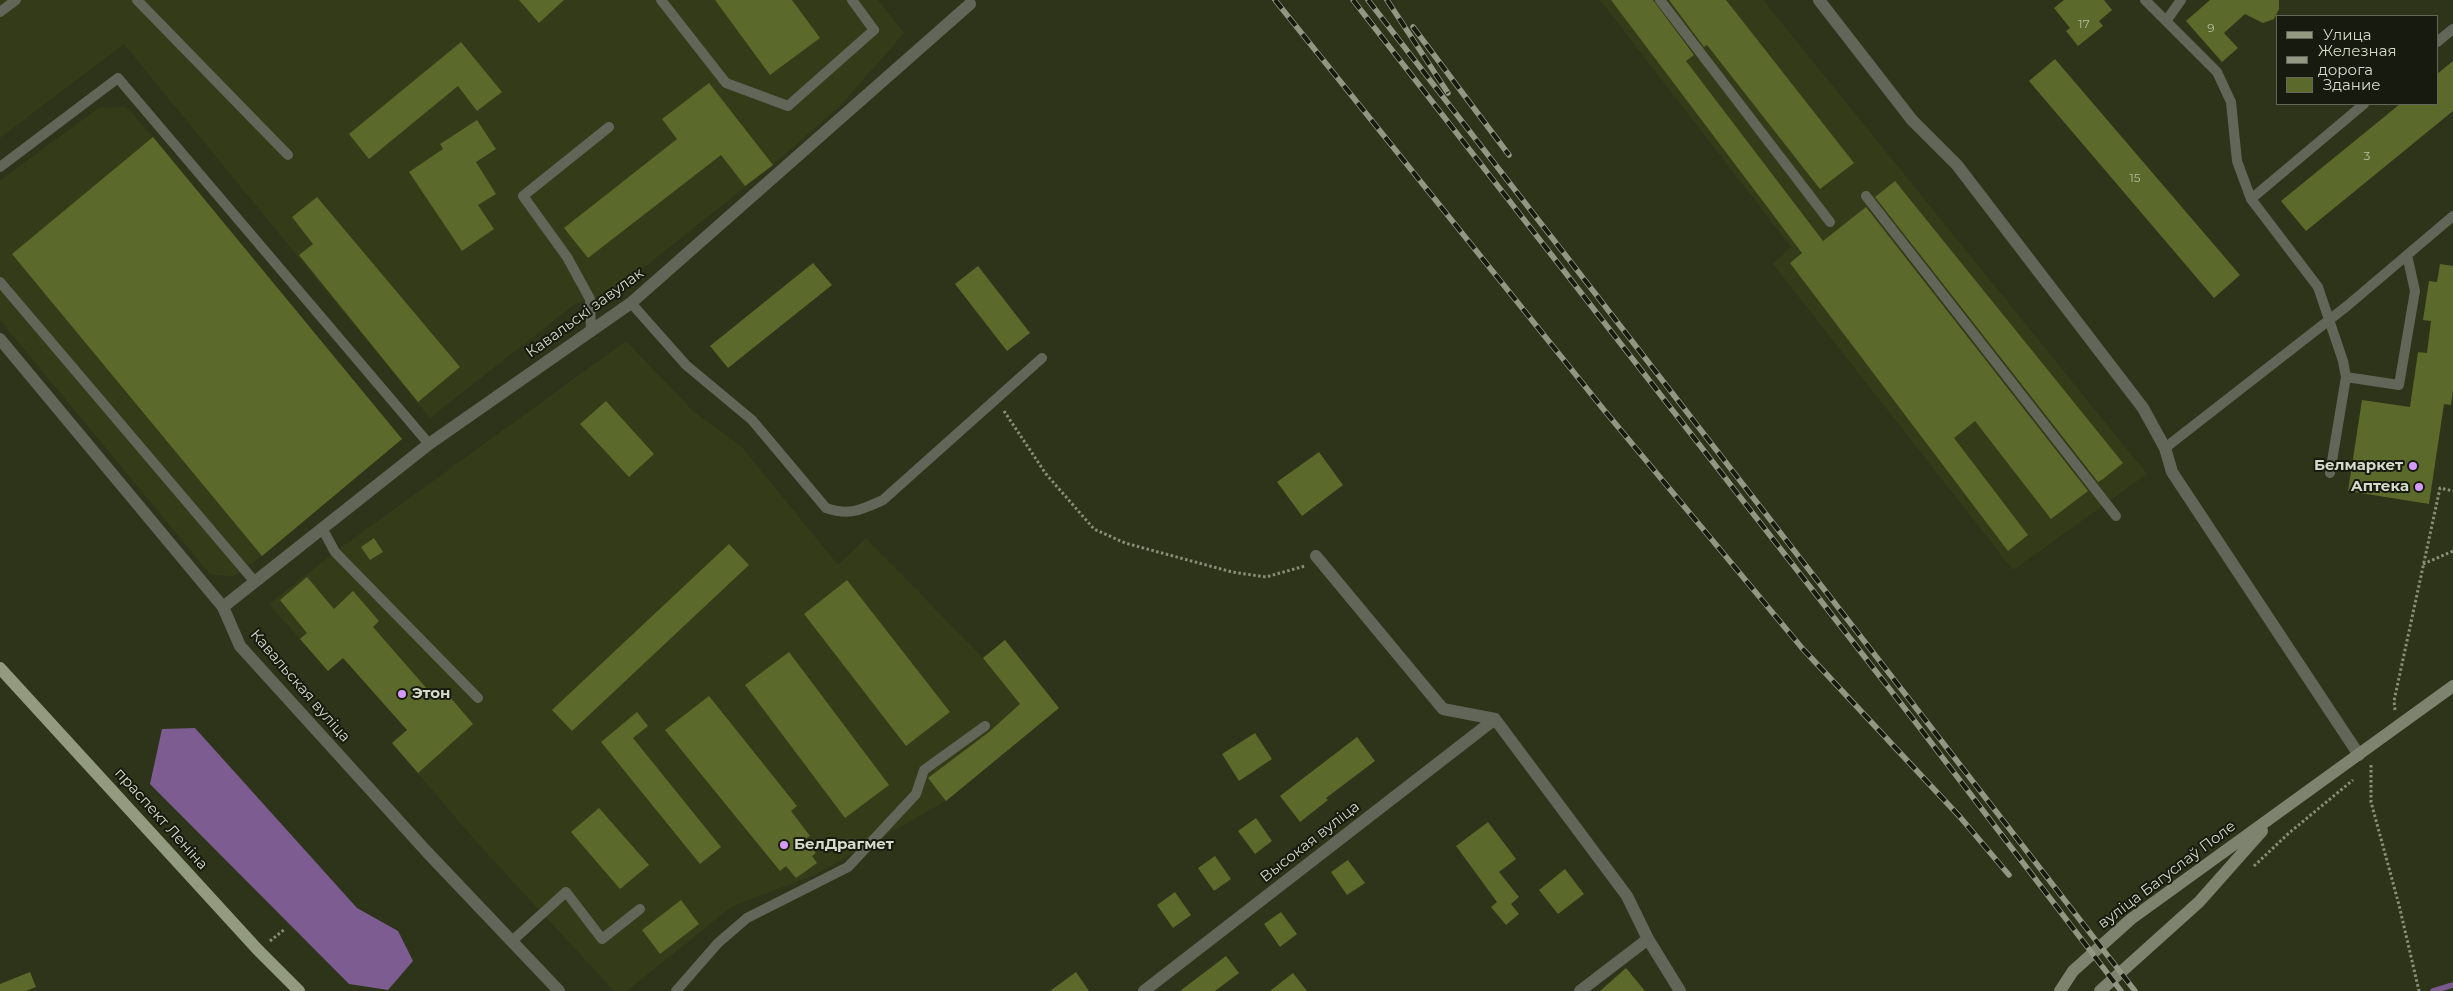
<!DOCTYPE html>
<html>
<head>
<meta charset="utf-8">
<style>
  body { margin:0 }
  #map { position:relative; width:2453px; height:991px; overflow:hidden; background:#2e3419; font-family:Montserrat,sans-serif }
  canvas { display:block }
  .legend { position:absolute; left:2276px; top:15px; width:162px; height:90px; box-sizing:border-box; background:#171a0e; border:1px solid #636759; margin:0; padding:6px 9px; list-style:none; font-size:15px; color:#d5daca }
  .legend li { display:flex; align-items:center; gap:10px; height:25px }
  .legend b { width:25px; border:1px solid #636759 }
</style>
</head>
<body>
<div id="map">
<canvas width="2453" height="991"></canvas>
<ul class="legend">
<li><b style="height:6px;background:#929a80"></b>Улица</li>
<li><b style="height:6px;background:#919782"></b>Железная дорога</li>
<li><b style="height:14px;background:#5b692a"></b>Здание</li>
</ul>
</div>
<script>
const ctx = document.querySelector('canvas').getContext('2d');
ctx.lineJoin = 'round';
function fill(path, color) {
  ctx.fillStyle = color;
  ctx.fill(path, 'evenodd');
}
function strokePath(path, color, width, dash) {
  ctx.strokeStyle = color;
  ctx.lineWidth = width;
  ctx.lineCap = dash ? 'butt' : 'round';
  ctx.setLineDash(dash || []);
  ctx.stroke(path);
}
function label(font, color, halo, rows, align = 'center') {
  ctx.font = font + ' Montserrat,sans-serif';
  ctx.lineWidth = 4;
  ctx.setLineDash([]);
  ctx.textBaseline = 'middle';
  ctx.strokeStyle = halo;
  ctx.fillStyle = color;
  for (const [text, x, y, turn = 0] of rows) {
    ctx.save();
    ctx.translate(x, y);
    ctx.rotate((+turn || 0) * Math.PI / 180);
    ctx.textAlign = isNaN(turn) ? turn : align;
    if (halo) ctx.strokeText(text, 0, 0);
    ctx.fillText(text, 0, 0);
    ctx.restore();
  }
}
const built = new Path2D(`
  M 0,0 L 878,0 L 904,33 L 842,104 L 773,165 L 613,292 L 575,304 L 430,418 L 124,44 L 0,138 Z
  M 1600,0 L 1763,0 L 2147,474 L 2013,570 L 1773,264 L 1791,247 Z
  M 126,107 L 153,137 L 402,439 L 262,556 L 233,577 L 210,574 L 0,320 L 0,181 L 98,108 Z
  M 626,341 L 694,412 L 741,446 L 838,565 L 866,538 L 983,658 L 1005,640 L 1059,708 L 946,801 L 817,874 L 731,907 L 627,991 L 614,991 L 481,847 L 392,743 L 407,730 L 343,658 L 328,671 L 269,604 L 335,552 Z`);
const forest = new Path2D(`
  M 195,728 L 357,908 L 398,931 L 413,961 L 388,990 L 349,984 L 150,784 L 162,729 Z`);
const stream = new Path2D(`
  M 2433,991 L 2453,985`);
const building = new Path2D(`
  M 519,0 L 564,0 L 539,23 Z
  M 715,0 L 792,0 L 820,38 L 770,75 Z
  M 1611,0 L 1653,0 L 1694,55 L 1686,61 L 1823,241 L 1866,207 L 2088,491 L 2051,519 L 1975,421 L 1954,438 L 2028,535 L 2008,551 L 1790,263 L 1802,253 Z
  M 1669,0 L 1726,0 L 1854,163 L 1820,189 L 1707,45 L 1704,47 Z
  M 2064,0 L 2104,0 L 2112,10 L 2099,21 L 2103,26 L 2078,46 L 2066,31 L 2070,28 L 2054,8 Z
  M 2210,0 L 2279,0 L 2279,9 L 2274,19 L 2263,23 L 2245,14 L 2224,33 L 2238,48 L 2222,62 L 2186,21 Z
  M 461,42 L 502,92 L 477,111 L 458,86 L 369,159 L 349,134 Z
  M 2055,59 L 2240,275 L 2214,298 L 2029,81 Z
  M 2453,61 L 2453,111 L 2306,231 L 2281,201 L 2400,104 L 2437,104 L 2437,74 Z
  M 709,83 L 773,165 L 745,186 L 721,155 L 588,258 L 564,228 L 677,139 L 662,119 Z
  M 477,120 L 496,149 L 476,162 L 496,194 L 478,205 L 494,229 L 462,251 L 409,172 L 443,149 L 440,144 Z
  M 153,137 L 402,439 L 262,556 L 12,254 Z
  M 1895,181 L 2123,463 L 2103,479 L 2098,482 L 1875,197 Z
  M 317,197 L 460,367 L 418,402 L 299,255 L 313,244 L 292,217 Z
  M 813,263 L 832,285 L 728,368 L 710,346 Z
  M 2440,264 L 2453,266 L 2453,390 L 2451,405 L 2444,404 L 2429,504 L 2348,491 L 2362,400 L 2410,407 L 2418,352 L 2427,353 L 2431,321 L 2423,320 L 2429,281 L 2437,282 Z
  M 978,266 L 1030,333 L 1007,351 L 955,284 Z
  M 606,401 L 654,454 L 629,477 L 580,424 Z
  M 1319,452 L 1343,485 L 1302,516 L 1277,482 Z
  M 374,538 L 383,552 L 370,560 L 361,547 Z
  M 729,544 L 749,565 L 572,731 L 552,710 Z
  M 307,577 L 334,609 L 353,591 L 379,621 L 373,627 L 435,698 L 444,690 L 473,724 L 418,773 L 392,743 L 407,730 L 343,658 L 328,671 L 300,639 L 307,633 L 280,600 Z
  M 847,580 L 950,712 L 906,746 L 804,614 Z
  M 1005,640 L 1059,708 L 946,801 L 928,778 L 989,732 L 1020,704 L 983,658 Z
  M 789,652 L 889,785 L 845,818 L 745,685 Z
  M 709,696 L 797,806 L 791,811 L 810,836 L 805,839 L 816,853 L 812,856 L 817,863 L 796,878 L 786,866 L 780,871 L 665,730 Z
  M 637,712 L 648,726 L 633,738 L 721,847 L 700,864 L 601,742 Z
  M 1255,733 L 1272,759 L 1239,781 L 1222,754 Z
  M 1357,737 L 1375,761 L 1326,798 L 1328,800 L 1300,822 L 1280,796 Z
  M 599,808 L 649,865 L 620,889 L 571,832 Z
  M 1256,818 L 1272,841 L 1255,854 L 1238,831 Z
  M 1488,822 L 1516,859 L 1499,872 L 1519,897 L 1511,904 L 1519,914 L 1506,925 L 1491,907 L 1497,902 L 1456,846 Z
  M 1215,856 L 1231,879 L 1214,891 L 1198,868 Z
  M 1348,860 L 1365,883 L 1347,895 L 1331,872 Z
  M 1565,869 L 1584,894 L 1558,914 L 1539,890 Z
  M 1175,892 L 1191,915 L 1173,928 L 1157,905 Z
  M 681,900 L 699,924 L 660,954 L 642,930 Z
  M 1281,912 L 1297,934 L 1280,947 L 1264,924 Z
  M 1226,956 L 1239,973 L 1215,991 L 1180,991 Z
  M 1626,968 L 1645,991 L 1600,991 Z
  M 30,972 L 36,987 L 26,991 L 0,991 L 0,984 Z
  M 1076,972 L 1089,991 L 1050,991 Z
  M 1293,973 L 1307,991 L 1270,991 Z`);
const path = new Path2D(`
  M 1004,411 L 1046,474 L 1094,529 L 1125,543 L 1232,572 L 1266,577 L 1305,566
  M 2423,564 L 2453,551
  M 2395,710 L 2394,701 L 2440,488 L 2453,491
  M 2371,765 L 2371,802 L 2399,905 L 2419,991
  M 2254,866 L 2289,833 L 2353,780
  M 270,941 L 285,929`);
const lane = new Path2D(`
  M 137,0 L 288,155
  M 661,0 L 726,83 L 788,106 L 874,30 L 852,0
  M 1660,0 L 1830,222
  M 2145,0 L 2217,72 L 2231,102 L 2237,161 L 2251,199 L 2318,287 L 2343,361 L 2346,377 L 2330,473
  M 0,12 L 16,0
  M 2166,21 L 2181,0
  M 2437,42 L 2453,29
  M 0,167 L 118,78 L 429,444
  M 1866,196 L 2116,516
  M 2251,199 L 2364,104
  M 0,282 L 255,582
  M 631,303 L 686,365 L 752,420 L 826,508 C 849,516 861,510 883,500 L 1042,358
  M 591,332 L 590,299 L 567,257 L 523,196 L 609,127
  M 2346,377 L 2399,385 L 2415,291 L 2407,255
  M 2165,448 L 2347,306 L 2453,216
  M 323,530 L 335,552 L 478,698
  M 512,941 L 566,892 L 602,939 L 640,909
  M 676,991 L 718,943 L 747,918 L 848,867 L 916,794 L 924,770 L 985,726`);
const street = new Path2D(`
  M 1819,0 L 1912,120 L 1957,165 L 2143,408 L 2165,448 L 2172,472 L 2359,755
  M 0,339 L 223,607 L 240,646 L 427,852 L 559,991
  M 1316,556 L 1443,709 L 1495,719 L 1627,896 L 1648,939 L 1680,991
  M 223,607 L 429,444 L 631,303 L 970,4
  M 1144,991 L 1495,719
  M 1580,991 L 1648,939`);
const secondary = new Path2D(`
  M 2060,991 L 2073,971 L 2131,919 L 2453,686
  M 2100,991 L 2199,902 L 2262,831`);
const primary = new Path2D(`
  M 0,668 L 258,950 L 299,991`);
const rail = new Path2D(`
  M 1275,0 L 1604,410 L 1802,648 L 1960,817 L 2009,875
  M 1353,0 L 1913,719 L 2121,991
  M 1368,0 L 2135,991
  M 1387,0 L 1448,93
  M 1413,27 L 1509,155`);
const markers = [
  [2413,466,5,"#d69bfa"],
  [2419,487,5,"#d69bfa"],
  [402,694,5,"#d69bfa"],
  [784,845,5,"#d69bfa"]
];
const numberNames = [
  ["17",2084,24],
  ["9",2211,28],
  ["3",2367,156],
  ["15",2135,178]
];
const streetNames = [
  ["Кавальскі завулак",585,313,-36],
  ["Кавальская вуліца",300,686,49],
  ["праспект Леніна",161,819,48],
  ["Высокая вуліца",1310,842,-38],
  ["вуліца Багуслаў Поле",2167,875,-37]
];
const poiNames = [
  ["Белмаркет",2403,466],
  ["Аптека",2409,487],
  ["Этон",412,694,"left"],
  ["БелДрагмет",794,845,"left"]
];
fill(built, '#333b18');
fill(forest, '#7c5c91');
strokePath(stream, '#7a5a8e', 5.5);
fill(building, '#5b692a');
strokePath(path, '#898e79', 3, [2.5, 2.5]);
strokePath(lane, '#626659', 10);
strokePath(street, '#626659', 12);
strokePath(secondary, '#7d836f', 12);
strokePath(primary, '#929a80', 12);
strokePath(rail, '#919782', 5.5);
strokePath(rail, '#171a0e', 4, [11]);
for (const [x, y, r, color] of markers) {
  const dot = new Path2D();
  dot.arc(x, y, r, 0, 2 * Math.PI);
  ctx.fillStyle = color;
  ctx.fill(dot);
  strokePath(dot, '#171a0e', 2);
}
label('12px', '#b6bea2', null, numberNames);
label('15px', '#d5daca', '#171a0e', streetNames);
label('bold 15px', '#d5daca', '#171a0e', poiNames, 'right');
</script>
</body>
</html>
